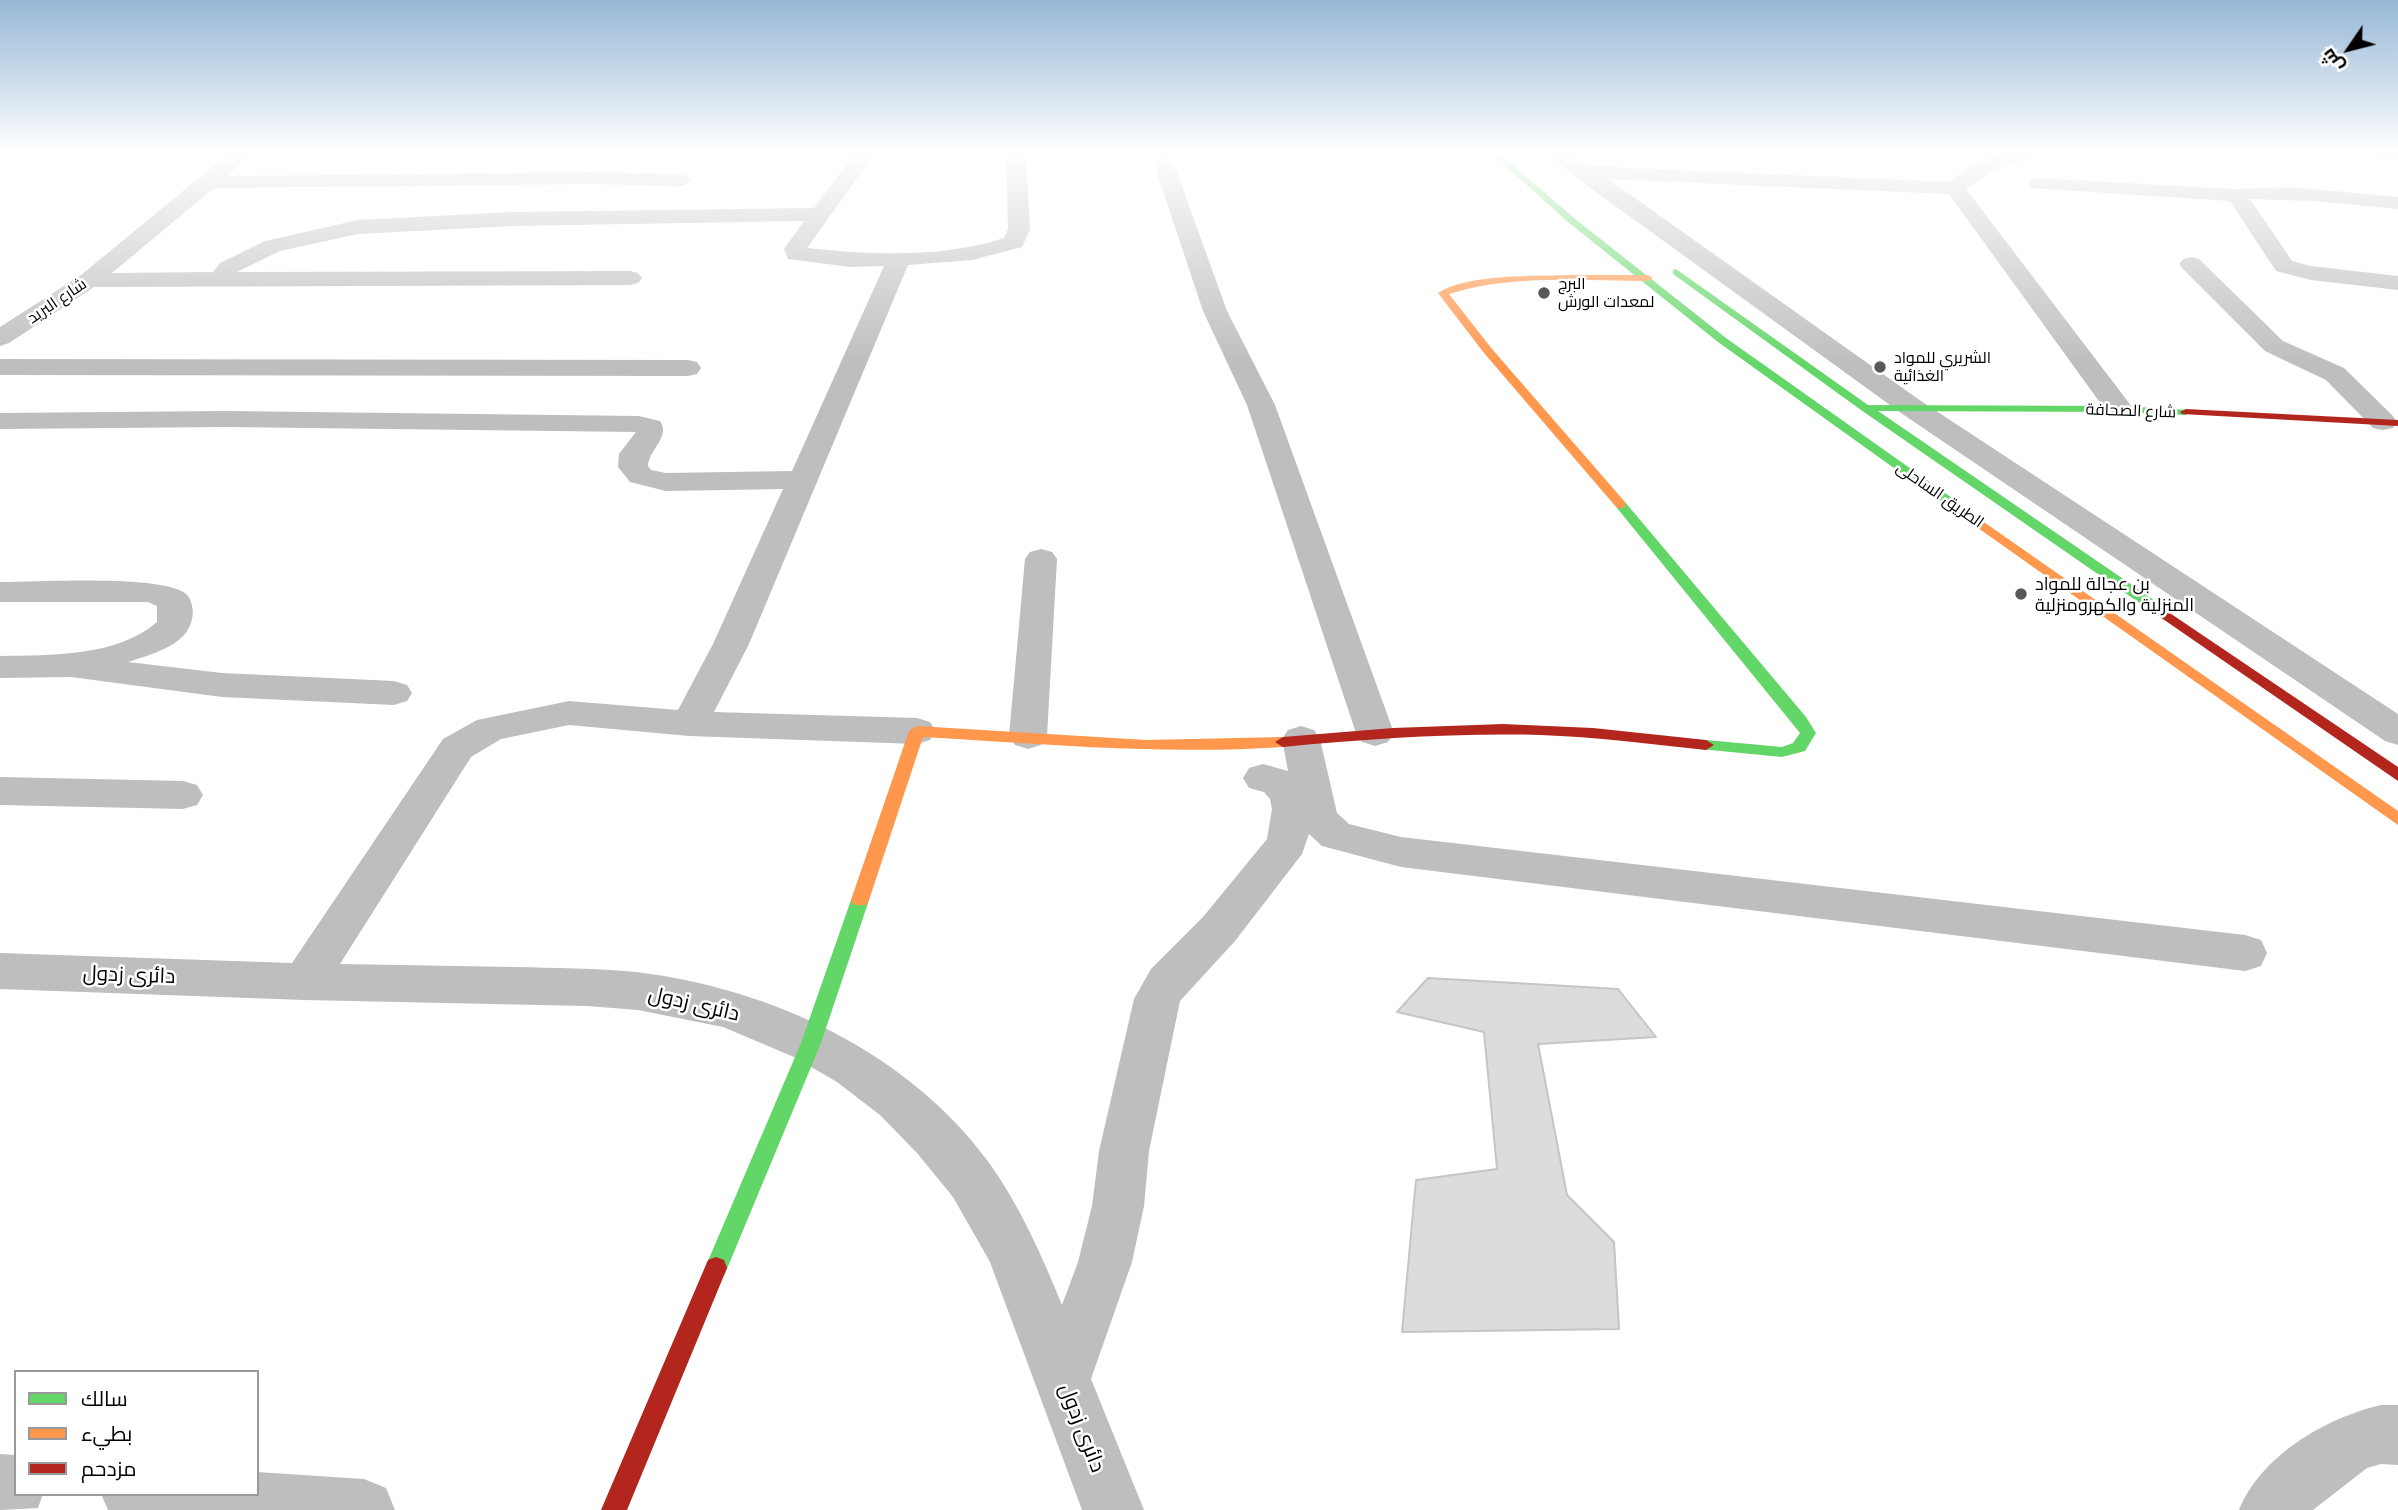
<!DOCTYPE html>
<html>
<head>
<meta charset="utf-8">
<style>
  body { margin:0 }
  #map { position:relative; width:2398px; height:1510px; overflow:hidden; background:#fff; font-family:"Public Sans",Cairo,sans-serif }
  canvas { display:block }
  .legend { position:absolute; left:14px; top:1370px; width:245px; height:126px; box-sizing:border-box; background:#fff; border:2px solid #999; margin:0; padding:9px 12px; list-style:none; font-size:21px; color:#000 }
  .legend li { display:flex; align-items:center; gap:14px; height:35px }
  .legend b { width:35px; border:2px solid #999 }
  .north { position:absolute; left:2314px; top:14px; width:70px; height:70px; -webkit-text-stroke:5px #fff; paint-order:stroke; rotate:235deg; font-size:19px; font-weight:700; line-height:28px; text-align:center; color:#000 }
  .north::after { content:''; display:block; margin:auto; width:24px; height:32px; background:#000; clip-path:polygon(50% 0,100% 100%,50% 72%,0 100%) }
</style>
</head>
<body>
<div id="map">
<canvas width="2398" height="1510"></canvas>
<ul class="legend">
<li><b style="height:9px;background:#63d668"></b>سالك</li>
<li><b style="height:9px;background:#ff974d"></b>بطيء</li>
<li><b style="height:9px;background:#b3261e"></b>مزدحم</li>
</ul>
<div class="north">ش</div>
</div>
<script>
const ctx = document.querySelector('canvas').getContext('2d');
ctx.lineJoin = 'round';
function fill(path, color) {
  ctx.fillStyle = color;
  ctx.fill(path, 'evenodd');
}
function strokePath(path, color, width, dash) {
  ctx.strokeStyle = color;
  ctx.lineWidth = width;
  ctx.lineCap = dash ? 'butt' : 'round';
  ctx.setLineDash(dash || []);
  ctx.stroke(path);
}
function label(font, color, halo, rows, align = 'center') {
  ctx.font = font + ' "Public Sans",Cairo,sans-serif';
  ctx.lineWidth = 5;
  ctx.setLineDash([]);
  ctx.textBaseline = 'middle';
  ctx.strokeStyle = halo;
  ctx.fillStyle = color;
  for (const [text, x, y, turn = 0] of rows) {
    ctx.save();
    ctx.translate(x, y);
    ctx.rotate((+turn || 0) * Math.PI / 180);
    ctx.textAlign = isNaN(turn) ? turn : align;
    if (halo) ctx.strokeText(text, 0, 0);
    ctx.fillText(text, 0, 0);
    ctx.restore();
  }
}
const building = new Path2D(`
  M 1428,978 L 1618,989 L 1656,1037 L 1538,1044 L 1567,1195 L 1614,1242 L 1619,1329 L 1402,1332 L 1416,1180 L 1497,1169 L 1484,1032 L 1397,1012 Z`);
const street = new Path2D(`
  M 229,153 L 250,153 L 228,176 L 590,172 L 680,174 L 687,176 L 690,180 L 687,184 L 680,186 L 590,184 L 214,188 L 112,273 L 213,272 L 220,263 L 265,241 L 358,220 L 513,212 L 814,208 L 855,153 L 870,153 L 873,156 L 807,248 C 870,255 943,258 1004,238 L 1008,229 L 1006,153 L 1026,153 L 1030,229 L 1022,247 L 972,260 L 908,265 L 749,644 L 714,712 L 917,718 L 930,722 L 936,731 L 930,740 L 917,744 L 689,736 L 569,725 L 501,739 L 471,757 L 340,964 C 398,965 456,966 514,967 C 555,968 596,968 636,972 C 770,988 909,1052 990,1164 C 1021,1208 1042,1256 1062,1305 L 1078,1262 L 1092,1206 L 1099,1151 L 1134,999 L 1151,969 L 1203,917 L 1267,839 L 1272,809 L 1270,799 L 1264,792 L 1249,788 L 1243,778 L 1249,768 L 1263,764 L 1288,771 L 1282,739 L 1288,730 L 1301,726 L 1314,730 L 1320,739 L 1337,813 L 1349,824 L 1401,837 L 2245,935 L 2261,940 L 2267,953 L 2261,966 L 2245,971 L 1401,867 L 1322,846 L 1309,834 L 1302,854 L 1235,941 L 1180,1001 L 1149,1151 L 1144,1206 L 1132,1262 L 1091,1379 L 1144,1510 L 1082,1510 L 990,1262 L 953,1197 L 917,1153 L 880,1115 L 837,1082 L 794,1057 L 723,1027 L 638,1010 L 587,1006 L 304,1000 L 0,989 L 0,953 L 292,963 L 443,739 L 477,720 L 569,701 L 678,710 L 713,644 L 783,489 L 666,491 L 630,482 L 618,467 L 619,454 L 636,432 L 226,427 L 0,429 L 0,413 L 226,411 L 639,416 L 660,421 C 671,437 649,449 648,466 L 651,470 L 666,473 L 792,471 L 884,266 L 850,267 L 788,259 L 784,249 L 804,221 L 513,226 L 358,234 L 280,251 L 237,272 L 630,271 L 638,273 L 642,278 L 638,283 L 630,285 L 94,287 L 9,343 L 0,346 L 0,327 L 81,275 Z
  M 1548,153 L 1570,153 L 1590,166 L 1950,182 C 1978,156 2000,153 2037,153 L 2034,157 L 1995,169 L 1966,189 L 2129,403 L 2133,409 L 2129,415 L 2119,417 L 2109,415 L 1949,194 L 1608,179 L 1921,401 L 2398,714 L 2398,745 L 2385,741 L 1901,413 L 1574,176 Z
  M 2367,153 L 2398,153 L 2398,160 L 2377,159 Z
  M 1164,158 L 1171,160 L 1174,164 L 1227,311 L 1275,405 L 1394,733 L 1388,742 L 1375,746 L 1362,742 L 1356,733 L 1247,405 L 1203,311 L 1154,164 L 1157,160 Z
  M 2038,178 L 2237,189 L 2290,187 L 2398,197 L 2398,209 L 2314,201 L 2250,199 L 2292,261 L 2311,266 L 2398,276 L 2398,290 L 2311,280 L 2276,271 L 2230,201 L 2031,188 L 2028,184 L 2031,180 Z
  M 2191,257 L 2199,259 L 2283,341 L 2344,368 L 2393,416 L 2397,422 L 2393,428 L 2383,430 L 2373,428 L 2326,380 L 2265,351 L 2183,269 L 2179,264 L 2183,259 Z
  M 0,359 L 688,360 L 697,362 L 701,368 L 697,374 L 688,376 L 0,375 Z
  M 1041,549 L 1052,552 L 1057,559 L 1047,736 L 1041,745 L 1028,749 L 1015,745 L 1009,736 L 1025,559 L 1030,552 Z
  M 0,582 C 35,582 164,574 186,594 C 192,599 194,612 192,619 C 187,646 149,655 128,662 L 222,673 L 394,681 L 407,685 L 412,693 L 407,701 L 394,705 L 222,697 L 71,677 L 0,678 L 0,656 C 50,655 117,657 157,622 L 157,606 L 148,602 L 0,602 Z
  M 0,777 L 183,781 L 197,785 L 203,795 L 197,805 L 183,809 L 0,805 Z
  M 2381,1405 L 2398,1405 L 2398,1465 L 2381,1464 L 2367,1468 L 2313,1510 L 2239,1510 C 2261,1456 2325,1418 2381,1405 Z
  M 0,1454 L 16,1455 L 16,1494 L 43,1494 L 38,1508 L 0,1510 Z
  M 257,1472 L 364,1479 L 386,1488 L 395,1510 L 108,1510 L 101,1494 L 257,1494 Z`);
const fast = new Path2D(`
  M 0,153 L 13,153 L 0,157 Z
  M 1491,153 L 1499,153 L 1574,218 L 1726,338 L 1962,505 L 1962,511 L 1954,511 L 1718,342 L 1568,222 Z
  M 1676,269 L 1868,405 L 2119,406 L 2190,410 L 2192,412 L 2186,415 L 2119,412 L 1878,411 L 2154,600 L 2156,603 L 2154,606 L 2144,606 L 1861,410 L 1673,274 L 1673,270 Z
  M 1621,501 L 1625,502 L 1806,717 L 1816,733 L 1805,751 L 1782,757 L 1700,749 L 1698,745 L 1706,740 L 1782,747 L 1793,743 L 1800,733 L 1617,508 L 1617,502 Z
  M 860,893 L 866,895 L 869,900 L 821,1043 L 724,1276 L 716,1279 L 708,1276 L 705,1268 L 801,1043 L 851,900 L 854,895 Z`);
const slow = new Path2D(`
  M 1572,275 L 1648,275 L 1653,278 L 1648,281 C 1583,281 1512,274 1449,294 L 1492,349 L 1625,502 L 1625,508 L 1617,508 L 1484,353 L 1438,293 C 1466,274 1537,276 1572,275 Z
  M 1958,504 L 2398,811 L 2398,825 L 1954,511 L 1952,508 Z
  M 917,726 L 1146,740 L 1283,737 L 1291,742 L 1283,747 C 1162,755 1043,744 923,737 L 869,900 L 866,905 L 854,905 L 851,900 L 909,731 Z`);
const jam = new Path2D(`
  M 2186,409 L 2398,420 L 2398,426 L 2182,414 L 2180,412 Z
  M 2149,599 L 2398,767 L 2398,781 L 2144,606 L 2142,603 L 2144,600 Z
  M 1503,724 L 1593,728 L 1706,740 L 1714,745 L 1706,750 C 1651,744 1596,737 1540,735 C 1454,733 1368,739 1283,747 L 1275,742 L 1283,737 L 1393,728 Z
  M 716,1257 L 724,1260 L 727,1268 L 627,1510 L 601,1510 L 708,1260 Z`);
const markers = [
  [1544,293,7,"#595959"],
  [1880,367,7,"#595959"],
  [2021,594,7,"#595959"]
];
const farPoinames = [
  ["البرج",1558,284],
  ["لمعدات الورش",1558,302],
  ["الشريري للمواد",1894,358],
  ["الغذائية",1894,376]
];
const farStreetnames = [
  ["شارع البريد",57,301,-34],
  ["شارع الصحافة",2131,411,2],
  ["الطريق الساحلى",1940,495,35]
];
const poiNames = [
  ["بن عجالة للمواد",2035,584],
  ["المنزلية والكهرومنزلية",2035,605]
];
const nearStreetnames = [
  ["دائرى زدول",129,975,2],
  ["دائرى زدول",694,1004,13],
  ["دائرى زدول",1082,1428,69]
];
fill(building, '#dcdcdc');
strokePath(building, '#c5c5c5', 2);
fill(street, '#bebebe');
fill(fast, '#63d668');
fill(slow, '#ff974d');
fill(jam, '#b3261e');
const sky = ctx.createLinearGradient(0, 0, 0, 364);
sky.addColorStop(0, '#96b7d6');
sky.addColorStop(0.42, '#fff');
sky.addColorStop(1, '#ffffff00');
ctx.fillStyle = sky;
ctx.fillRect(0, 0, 2398, 364);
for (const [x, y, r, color] of markers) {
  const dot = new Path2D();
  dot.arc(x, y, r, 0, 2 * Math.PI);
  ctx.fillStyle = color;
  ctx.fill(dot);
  strokePath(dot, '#fff', 2.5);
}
label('16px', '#000', '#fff', farPoinames, 'left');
label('16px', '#000', '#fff', farStreetnames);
label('18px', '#000', '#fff', poiNames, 'left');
label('21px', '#000', '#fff', nearStreetnames);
</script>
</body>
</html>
